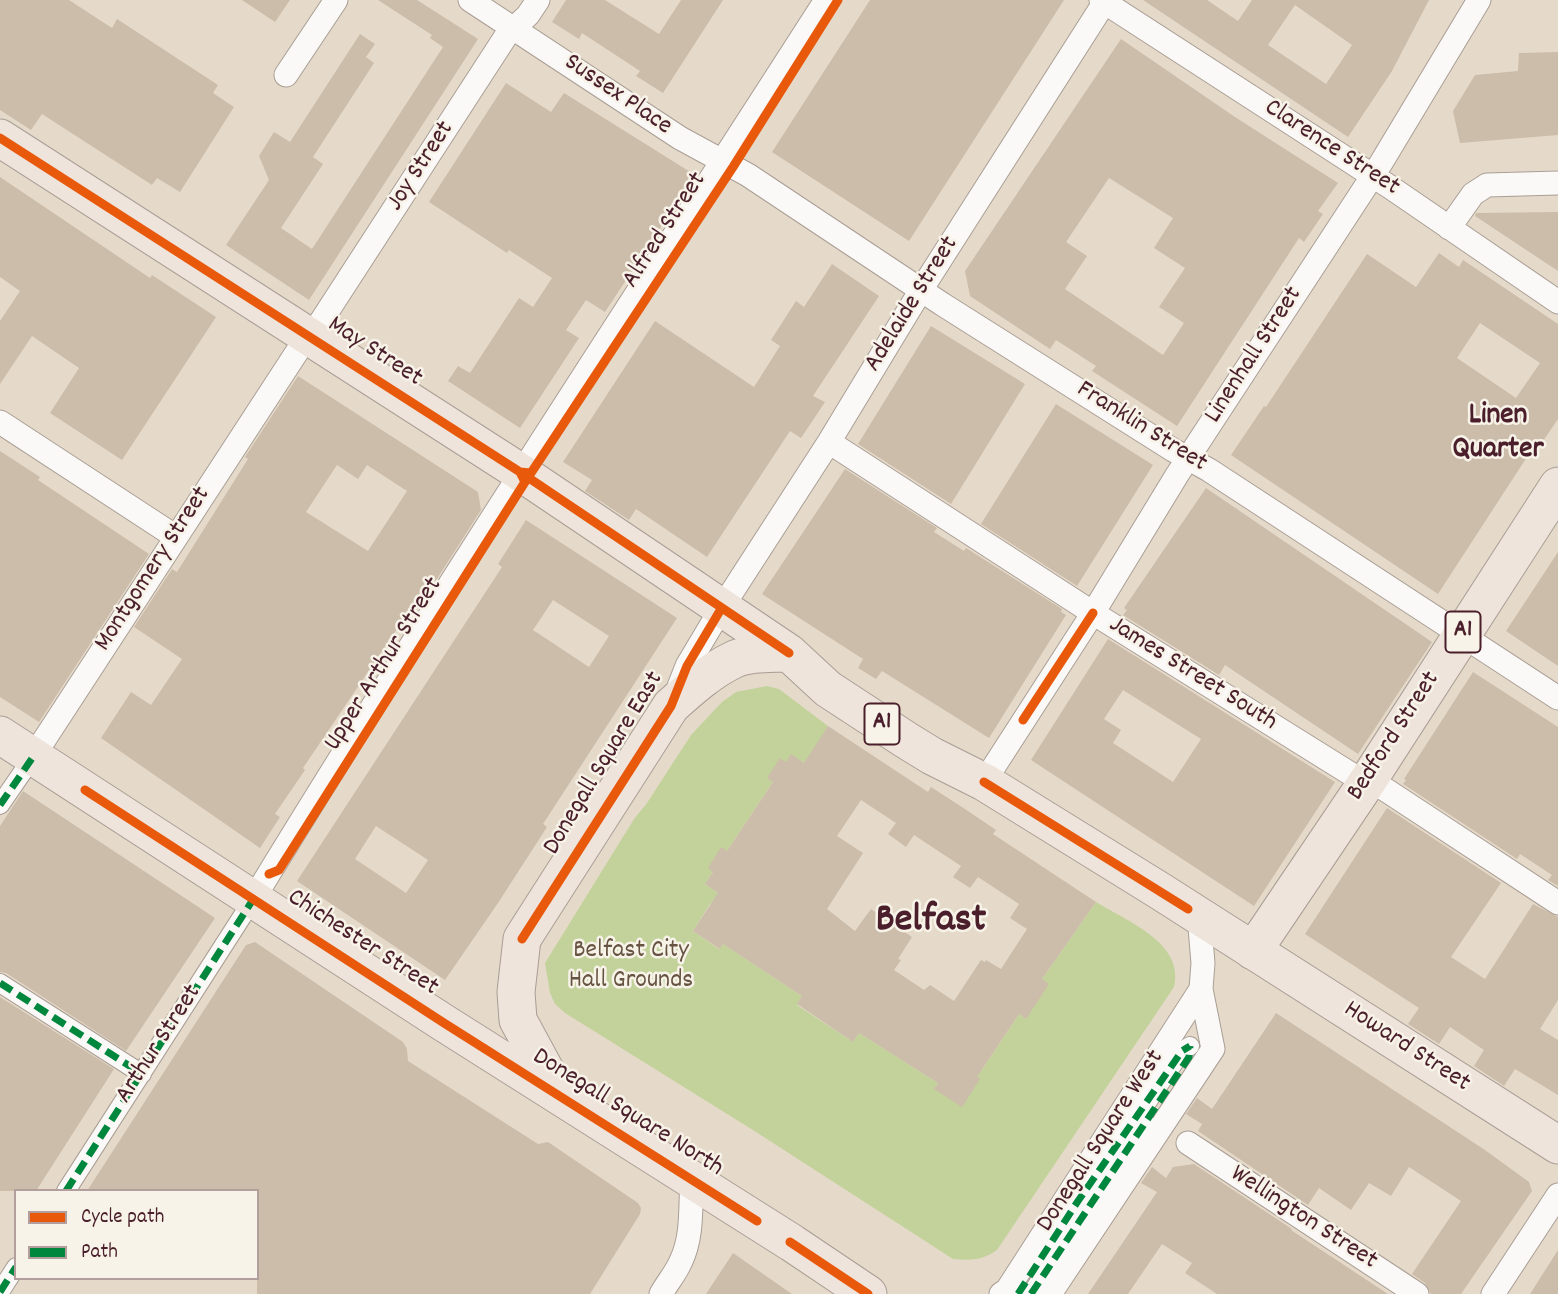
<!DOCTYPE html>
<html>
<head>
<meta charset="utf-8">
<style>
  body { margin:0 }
  #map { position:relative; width:1558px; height:1294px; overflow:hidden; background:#e5dac9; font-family:Dekko,sans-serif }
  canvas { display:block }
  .legend { position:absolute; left:14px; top:1189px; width:245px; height:91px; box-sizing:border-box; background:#f7f3e8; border:2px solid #b29e9c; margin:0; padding:9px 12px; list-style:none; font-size:21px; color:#4a1f2b }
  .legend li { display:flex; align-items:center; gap:14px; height:35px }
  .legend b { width:35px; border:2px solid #b29e9c }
</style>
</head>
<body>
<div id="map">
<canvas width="1558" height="1294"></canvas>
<ul class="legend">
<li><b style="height:9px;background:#e8590c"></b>Cycle path</li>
<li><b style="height:9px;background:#00873e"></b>Path</li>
</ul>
</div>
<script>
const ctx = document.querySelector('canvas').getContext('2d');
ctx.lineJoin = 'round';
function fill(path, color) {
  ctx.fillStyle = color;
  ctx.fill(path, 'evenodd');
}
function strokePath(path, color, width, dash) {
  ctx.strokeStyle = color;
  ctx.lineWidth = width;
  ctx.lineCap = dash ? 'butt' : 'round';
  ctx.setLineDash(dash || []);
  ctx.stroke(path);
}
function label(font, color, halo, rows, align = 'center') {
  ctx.font = font + ' Dekko,sans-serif';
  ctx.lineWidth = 5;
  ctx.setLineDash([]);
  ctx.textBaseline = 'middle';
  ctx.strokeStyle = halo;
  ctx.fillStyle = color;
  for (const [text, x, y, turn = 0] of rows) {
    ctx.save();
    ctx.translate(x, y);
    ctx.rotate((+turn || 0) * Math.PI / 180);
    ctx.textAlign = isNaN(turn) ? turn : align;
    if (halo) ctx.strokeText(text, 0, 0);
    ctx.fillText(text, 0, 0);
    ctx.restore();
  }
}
const green = new Path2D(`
  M 767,686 L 779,689 L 828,726 L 806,764 L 791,755 L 705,884 L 721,895 L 710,904 L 693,931 L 719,949 L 723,944 L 802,996 L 797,1005 L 853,1042 L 859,1033 L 938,1083 L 934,1089 L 977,1077 L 1019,1014 L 1026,1019 L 1042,979 L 1096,902 C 1127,921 1185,943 1174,987 L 997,1250 C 983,1260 970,1261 953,1259 L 756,1132 L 565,1013 L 555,1004 L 550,993 L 545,963 L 634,819 L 647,803 L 691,735 L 722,702 L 736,692 Z`);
const building = new Path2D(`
  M 0,0 L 69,0 L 112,28 L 117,19 L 218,85 L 213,93 L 234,107 L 180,192 L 157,178 L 152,185 L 42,114 L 31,130 L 0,110 Z
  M 242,0 L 290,0 L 275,22 Z
  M 378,0 L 417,0 L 478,39 L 309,300 L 226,245 L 269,180 L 259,156 L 274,132 L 290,142 L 360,34 L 375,44 L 366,57 L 374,63 L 313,157 L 323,164 L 281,228 L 312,249 L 443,47 L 430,38 L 432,35 Z
  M 566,0 L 605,0 L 659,34 L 681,0 L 723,0 L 663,93 L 636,76 L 640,71 L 582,33 L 579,39 L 552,22 Z
  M 870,0 L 1064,0 L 909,241 L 772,152 Z
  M 1143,0 L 1207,0 L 1238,21 L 1252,0 L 1429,0 L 1392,71 L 1348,137 ZM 1295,5 L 1352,45 L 1326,84 L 1268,45 Z
  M 1121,39 L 1235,117 L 1338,183 L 1318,211 L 1323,214 L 1304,242 L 1299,238 L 1177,426 L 1092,371 L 1096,366 L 1056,340 L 1050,349 L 970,296 L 965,271 ZM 1109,178 L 1173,218 L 1154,248 L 1185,268 L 1159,307 L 1184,323 L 1163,355 L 1065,289 L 1087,256 L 1066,242 Z
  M 1558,52 L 1558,135 L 1460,143 L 1453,111 L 1475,75 L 1518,71 L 1519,53 Z
  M 506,83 L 551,112 L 564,93 L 695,175 L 605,312 L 586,300 L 566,330 L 579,338 L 520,428 L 448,381 L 458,366 L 470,373 L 519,298 L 533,307 L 552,278 L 509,250 L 507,253 L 429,202 Z
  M 0,177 L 150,278 L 152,275 L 216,317 L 122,460 L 50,413 L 79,368 L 32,336 L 0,384 L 0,321 L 20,291 L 0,277 Z
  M 1558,212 L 1558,271 L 1475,216 L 1476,213 Z
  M 1439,253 L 1459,267 L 1463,260 L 1558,324 L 1558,419 L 1531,459 L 1527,457 L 1438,594 L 1231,455 L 1264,406 L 1266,407 L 1367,254 L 1416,287 ZM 1480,323 L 1540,363 L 1516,398 L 1457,358 Z
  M 832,264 L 879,296 L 813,396 L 825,402 L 801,438 L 790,431 L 707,557 L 636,509 L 629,520 L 585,491 L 592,480 L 563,462 L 655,321 L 754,387 L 780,346 L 771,340 L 796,301 L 804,307 Z
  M 931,326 L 1025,384 L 951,504 L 858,444 Z
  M 298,376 L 478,492 L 481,510 L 435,582 L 432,580 L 399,630 L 397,629 L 303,768 L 305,770 L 275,814 L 280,817 L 260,848 L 101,738 L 131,692 L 151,705 L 182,659 L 134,627 L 172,569 L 177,572 L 248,459 L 245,457 ZM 337,465 L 358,479 L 367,465 L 407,491 L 368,551 L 306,512 Z
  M 1056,404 L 1153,465 L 1077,586 L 981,524 Z
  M 0,451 L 40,477 L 38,480 L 149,554 L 39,722 L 0,697 Z
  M 845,469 L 937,528 L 934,532 L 964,551 L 966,548 L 1062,609 L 1061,612 L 1066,615 L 989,738 L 882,671 L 876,679 L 858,668 L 863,659 L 762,594 Z
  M 1206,488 L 1432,642 L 1358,754 L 1225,665 L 1219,675 L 1123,615 L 1127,610 L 1124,608 Z
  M 526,520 L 677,618 L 543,824 L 547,827 L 498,903 L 445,980 L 297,881 L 502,567 L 498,564 ZM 553,600 L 609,636 L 589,667 L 533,630 ZM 376,826 L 428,860 L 406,893 L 355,859 Z
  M 1558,552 L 1558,666 L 1506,631 Z
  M 1108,639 L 1335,782 L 1254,906 L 1031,760 ZM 1123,690 L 1201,739 L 1173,782 L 1113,743 L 1121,730 L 1104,719 Z
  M 1473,672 L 1558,727 L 1558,886 L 1548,880 L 1552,875 L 1520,854 L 1517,859 L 1403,784 L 1406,780 L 1404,779 Z
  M 828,726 L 928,792 L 931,787 L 965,809 L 996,830 L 993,834 L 1096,902 L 1042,979 L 1049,984 L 1026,1019 L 1019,1014 L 977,1077 L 980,1079 L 962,1107 L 934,1089 L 938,1083 L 859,1033 L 853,1042 L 797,1004 L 802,996 L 723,944 L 720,949 L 693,931 L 718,893 L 705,884 L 713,872 L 708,868 L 721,847 L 727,851 L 773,782 L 767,778 L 780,758 L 786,762 L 791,754 L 804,763 ZM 861,800 L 896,823 L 888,834 L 906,847 L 914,835 L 961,866 L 953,877 L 970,888 L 978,877 L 1019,904 L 1010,918 L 1027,929 L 1001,969 L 986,960 L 985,962 L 981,960 L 954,1001 L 930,985 L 924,990 L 894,970 L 901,960 L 898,959 L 912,937 L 871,909 L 855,931 L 827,909 L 863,853 L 837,836 Z
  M 23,791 L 215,918 L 126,1051 L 6,973 L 0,972 L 0,826 Z
  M 1387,808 L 1501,883 L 1451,957 L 1485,979 L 1533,904 L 1558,917 L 1558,1000 L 1540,1029 L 1558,1040 L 1558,1095 L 1515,1069 L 1504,1086 L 1474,1066 L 1484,1050 L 1450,1027 L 1439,1044 L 1408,1024 L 1419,1008 L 1305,934 Z
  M 255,942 L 403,1042 L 407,1049 L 408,1061 L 538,1144 L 548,1142 L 638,1203 L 641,1208 L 640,1214 L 590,1294 L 257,1294 L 257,1191 L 87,1191 L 246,945 Z
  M 0,997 L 114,1069 L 36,1191 L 0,1191 Z
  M 1276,1013 L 1485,1150 L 1529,1182 L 1532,1191 L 1461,1294 L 1431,1294 L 1425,1283 L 1412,1274 L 1461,1201 L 1409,1167 L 1391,1196 L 1369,1183 L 1351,1210 L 1319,1188 L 1308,1205 L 1198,1131 L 1202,1124 L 1186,1114 L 1197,1098 L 1212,1109 Z
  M 1194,1164 L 1292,1229 L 1291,1230 L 1388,1294 L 1217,1294 L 1185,1273 L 1192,1263 L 1162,1244 L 1128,1294 L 1088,1294 L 1157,1192 L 1141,1183 L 1152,1167 L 1166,1178 L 1173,1167 Z
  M 1558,1250 L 1558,1294 L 1530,1294 Z
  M 733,1253 L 792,1294 L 706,1294 Z`);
const pedestrian = new Path2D(`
  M 0,805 L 33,757
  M 0,983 L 142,1074
  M 66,1191 L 254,898
  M 1038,1263 L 1182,1051 L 1190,1046
  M 0,1292 L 16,1267
  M 1031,1294 L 1146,1124`);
const minor = new Path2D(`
  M 470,0 L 680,138 L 748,175 L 942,304 L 1173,450 L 1209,470 L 1558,698
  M 1101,0 L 1390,187 L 1558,302
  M 286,75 L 336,0
  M 1449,228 L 1473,194 L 1487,185 L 1558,183
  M 0,422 L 176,537
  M 829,442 L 1093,613 L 1351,774 L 1369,779 L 1389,792 L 1558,903
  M 675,697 L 687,666 L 721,609 L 829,442 L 921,290 L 1106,0
  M 33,757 L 308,335 L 318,326 L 506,36 L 528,15 L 538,0
  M 984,782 L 1093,613 L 1177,475 L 1381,163 L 1479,0
  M 254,898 C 439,595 634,299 826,0
  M 1188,1143 L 1417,1294
  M 661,1294 C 667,1283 676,1273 681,1261 C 693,1236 690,1207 692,1180
  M 1001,1294 L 1007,1290 L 1201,989
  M 1050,1294 L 1213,1049 L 1201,989 L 1203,963 L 1199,916
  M 1493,1294 L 1558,1195`);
const primary = new Path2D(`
  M 0,138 L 520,472 L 789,653 L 828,689 L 906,740 L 932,756 L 984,782 L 1160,891 L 1558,1145
  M 0,735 L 444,1023 L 792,1243 L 868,1294
  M 1253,951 L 1369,779 L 1558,486
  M 557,1092 L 518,1020 L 516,992 L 522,939 L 671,706 C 690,689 710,671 733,660 C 750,652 771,654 789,653`);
const quiet = new Path2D(`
  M 0,805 L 33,757
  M 0,983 L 142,1074
  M 66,1191 L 254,898
  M 0,1292 L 16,1267
  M 1018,1294 L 1078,1201 L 1182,1051 L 1190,1046
  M 1031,1294 L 1189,1057 L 1190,1046`);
const cycleway = new Path2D(`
  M 0,138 L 520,472 L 789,653
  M 520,472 L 531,473 L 733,167 L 838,0
  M 1023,720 L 1093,613
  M 984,782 L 1188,909
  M 85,790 L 444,1023 L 757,1221
  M 269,874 L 279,870 L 525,482 L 520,472
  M 522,939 L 671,706 L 687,666 L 721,609
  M 790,1242 L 868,1294`);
const shields = [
  [1463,632,35],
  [882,724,35]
];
const shieldNames = [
  ["A1",1463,632],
  ["A1",882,724]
];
const streetNames = [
  ["Sussex Place",617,96,34],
  ["Clarence Street",1331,149,33],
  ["Joy Street",422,167,-57],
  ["Alfred Street",666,231,-57],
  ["Adelaide Street",913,305,-58],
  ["May Street",374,353,33],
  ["Linenhall Street",1255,356,-57],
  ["Franklin Street",1141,428,32],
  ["Montgomery Street",154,570,-57],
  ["Upper Arthur Street",385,665,-58],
  ["James Street South",1192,675,32],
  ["Bedford Street",1395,737,-57],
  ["Donegall Square East",605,764,-59],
  ["Chichester Street",362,944,33],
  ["Arthur Street",160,1045,-57],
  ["Howard Street",1406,1048,33],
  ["Donegall Square North",627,1114,32],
  ["Donegall Square West",1102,1142,-57],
  ["Wellington Street",1303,1219,33]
];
const parkNames = [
  ["Belfast City",631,952],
  ["Hall Grounds",631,982]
];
const quarterNames = [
  ["Linen",1498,418],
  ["Quarter",1498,452]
];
const townNames = [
  ["Belfast",931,924]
];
fill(green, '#c3d29b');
fill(building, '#ccbcaa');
strokePath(pedestrian, '#a99e95', 20);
strokePath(minor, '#a99e95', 25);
strokePath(primary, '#a99e95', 39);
strokePath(pedestrian, '#fbf9f7', 18);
strokePath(minor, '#fbf9f7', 23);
strokePath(primary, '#eee4dc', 37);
strokePath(quiet, '#00873e', 7, [14, 7]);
strokePath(cycleway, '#e8590c', 9);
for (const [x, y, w] of shields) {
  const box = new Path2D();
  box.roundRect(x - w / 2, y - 20.5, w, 41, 5);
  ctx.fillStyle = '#f7f3e8';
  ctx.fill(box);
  strokePath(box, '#4a1f2b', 2);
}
label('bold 24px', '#4a1f2b', null, shieldNames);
label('26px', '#4a1f2b', '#f7f3e8', streetNames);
label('26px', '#665341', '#f7f3e8', parkNames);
label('bold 30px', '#4a1f2b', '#f7f3e8', quarterNames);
label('bold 40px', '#4a1f2b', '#f7f3e8', townNames);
</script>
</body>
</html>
